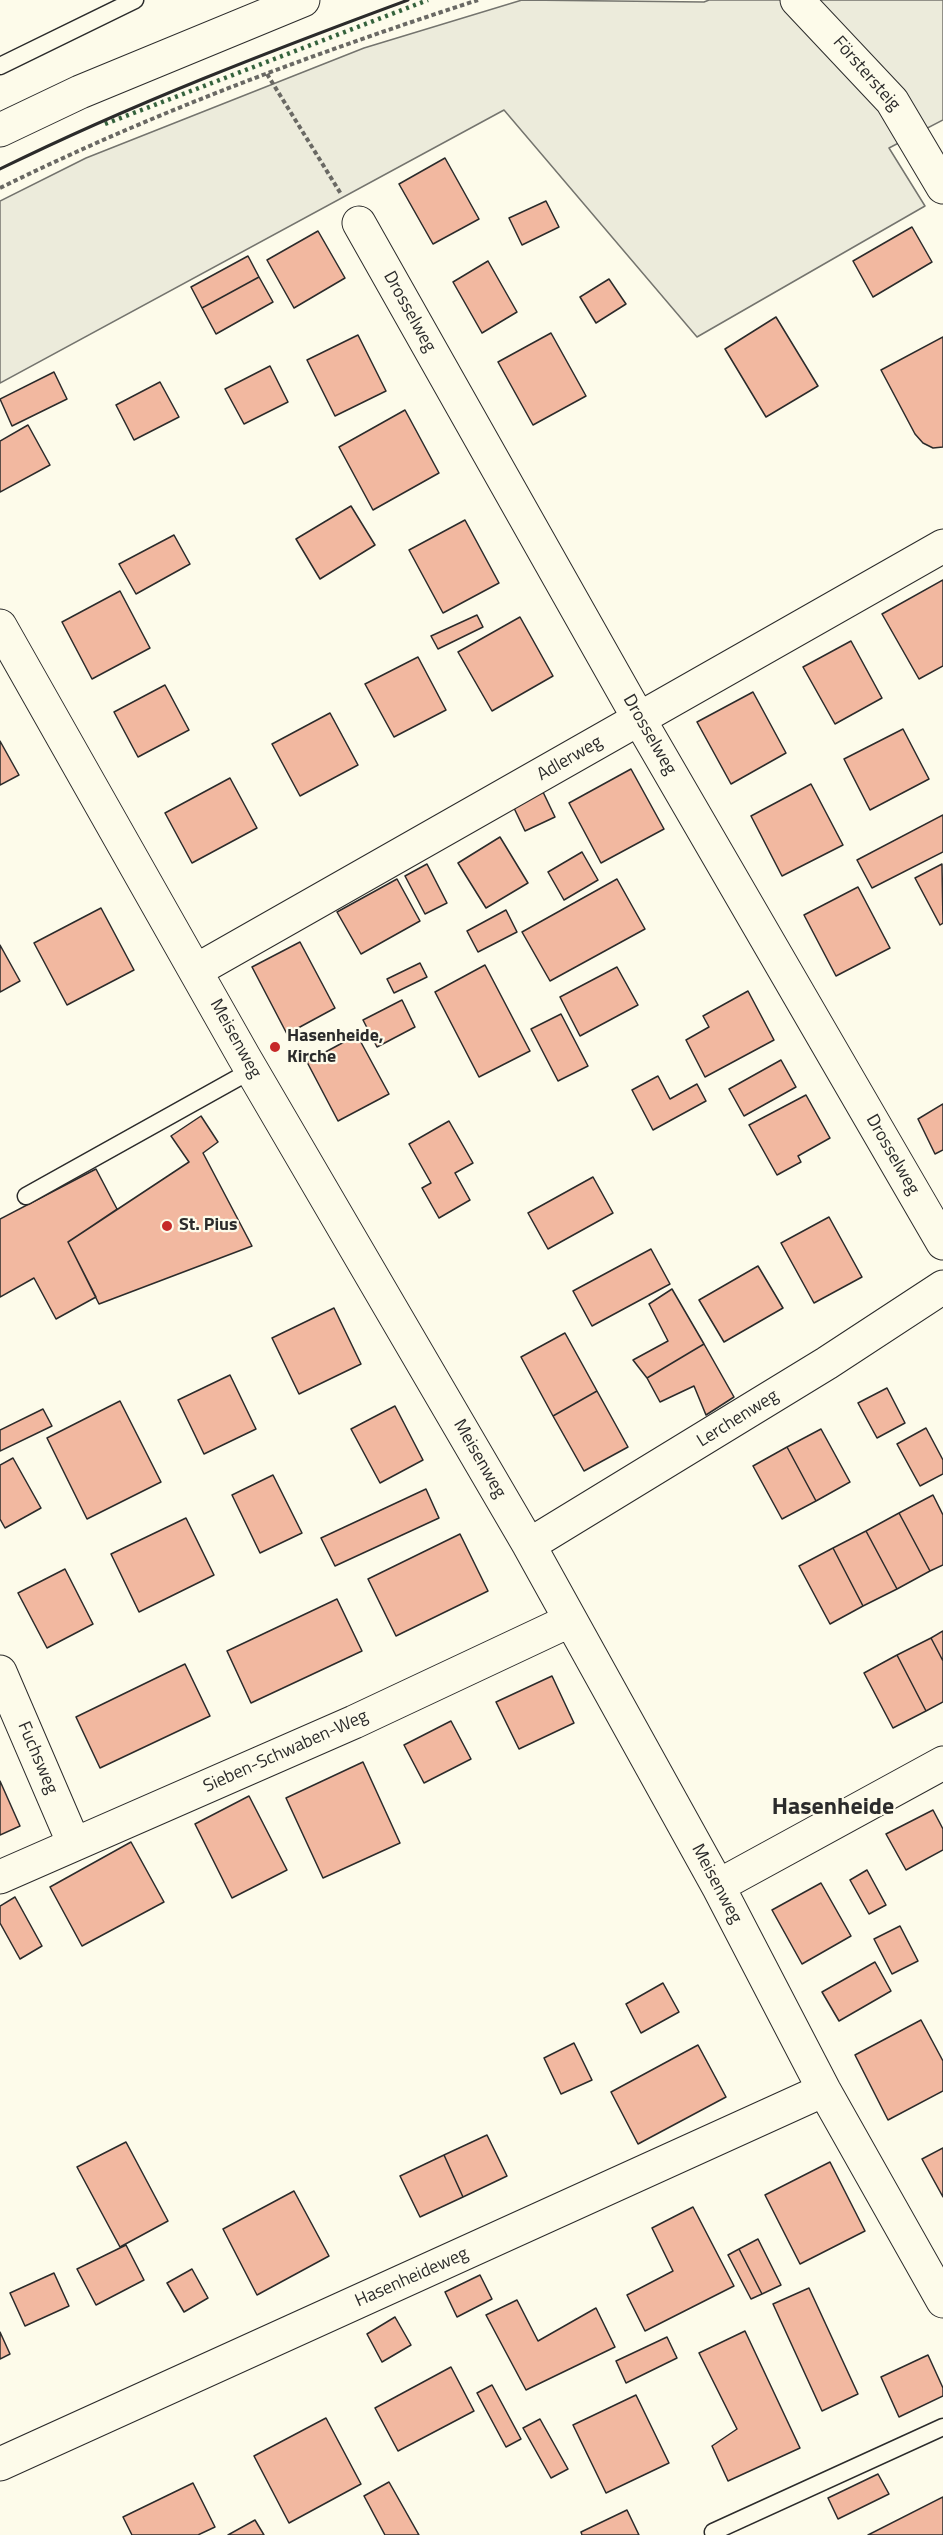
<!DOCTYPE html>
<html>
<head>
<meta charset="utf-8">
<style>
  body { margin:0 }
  canvas { display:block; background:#fdfbea }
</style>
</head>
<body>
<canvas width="943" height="2535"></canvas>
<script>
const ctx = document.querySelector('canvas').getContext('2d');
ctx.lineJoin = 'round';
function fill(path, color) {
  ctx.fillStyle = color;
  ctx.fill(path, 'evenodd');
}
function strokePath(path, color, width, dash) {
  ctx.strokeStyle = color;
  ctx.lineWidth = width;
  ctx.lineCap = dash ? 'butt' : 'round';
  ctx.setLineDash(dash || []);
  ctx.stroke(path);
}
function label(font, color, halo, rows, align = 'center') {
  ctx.font = font + ' "Titillium Web",sans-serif';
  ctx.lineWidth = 4.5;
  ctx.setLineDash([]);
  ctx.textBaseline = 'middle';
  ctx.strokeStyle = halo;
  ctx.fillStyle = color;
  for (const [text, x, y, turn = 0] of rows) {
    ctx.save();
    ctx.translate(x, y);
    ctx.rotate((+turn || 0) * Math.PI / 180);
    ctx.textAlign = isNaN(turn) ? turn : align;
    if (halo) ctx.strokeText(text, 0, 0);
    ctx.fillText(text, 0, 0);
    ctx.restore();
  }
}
const green = new Path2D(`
  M 522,0 L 704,2 L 709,0 L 943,0 L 943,120 L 889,148 L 925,206 L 697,337 L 504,110 L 0,383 L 0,201 L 86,158 L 364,48 Z`);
const building = new Path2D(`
  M 445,158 L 479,219 L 433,244 L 399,184 Z
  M 546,201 L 559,227 L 522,245 L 509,218 Z
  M 912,227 L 932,262 L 873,297 L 853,261 Z
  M 318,231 L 345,278 L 294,308 L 267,260 Z
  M 248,256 L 259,277 L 202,308 L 191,287 Z
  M 488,261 L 517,312 L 482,333 L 453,282 Z
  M 259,277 L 273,302 L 216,334 L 202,308 Z
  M 609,279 L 626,304 L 596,323 L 580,297 Z
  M 776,317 L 818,386 L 766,417 L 725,349 Z
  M 551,333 L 586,396 L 533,425 L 498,362 Z
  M 358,335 L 386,391 L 335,416 L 307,360 Z
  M 943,337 L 943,447 L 933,448 L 923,443 L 915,434 L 881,370 Z
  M 270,366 L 288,402 L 244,424 L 225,389 Z
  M 54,372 L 67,399 L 12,426 L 0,399 Z
  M 160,382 L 179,417 L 134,440 L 116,405 Z
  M 405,410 L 439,473 L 373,510 L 339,447 Z
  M 28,425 L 50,465 L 0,492 L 0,441 Z
  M 351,506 L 375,545 L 320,579 L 296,539 Z
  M 465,520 L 499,583 L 443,613 L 409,550 Z
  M 174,535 L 190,564 L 136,594 L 119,564 Z
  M 943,580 L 943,666 L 919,679 L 882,614 Z
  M 120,591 L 150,648 L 92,679 L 62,622 Z
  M 477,615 L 483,627 L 438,649 L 431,636 Z
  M 520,617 L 553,676 L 492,711 L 458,652 Z
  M 851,641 L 882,698 L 835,724 L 803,667 Z
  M 418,657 L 446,710 L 394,737 L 365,684 Z
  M 165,685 L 189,730 L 138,757 L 114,712 Z
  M 753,692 L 786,753 L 731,784 L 697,722 Z
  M 330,713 L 358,765 L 300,796 L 272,744 Z
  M 903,729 L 929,779 L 870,810 L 844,759 Z
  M 0,741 L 19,775 L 0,785 Z
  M 631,769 L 664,829 L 601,863 L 569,803 Z
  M 230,778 L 257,828 L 192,863 L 165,813 Z
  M 811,784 L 843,845 L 782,876 L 751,816 Z
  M 543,792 L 555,817 L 525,831 L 513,806 Z
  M 943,815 L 943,852 L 872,888 L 857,860 Z
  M 500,837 L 528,883 L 486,908 L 458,863 Z
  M 582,852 L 598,880 L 564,900 L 548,872 Z
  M 427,864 L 447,903 L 425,914 L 405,876 Z
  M 942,864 L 943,923 L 940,925 L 915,878 Z
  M 397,879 L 420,921 L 361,954 L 337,912 Z
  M 617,879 L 645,929 L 550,981 L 522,932 Z
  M 858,887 L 890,948 L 836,976 L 804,915 Z
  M 101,908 L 134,970 L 67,1005 L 34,943 Z
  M 506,910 L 517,932 L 478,952 L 467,931 Z
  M 300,942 L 335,1008 L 287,1034 L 252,967 Z
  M 0,945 L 20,981 L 0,992 Z
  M 420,963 L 427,977 L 394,993 L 387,979 Z
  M 485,965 L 530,1051 L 479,1077 L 435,992 Z
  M 617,967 L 638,1005 L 580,1036 L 560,997 Z
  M 748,991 L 774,1040 L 705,1077 L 686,1040 L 709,1027 L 703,1016 Z
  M 402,1000 L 415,1027 L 377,1047 L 363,1020 Z
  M 561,1014 L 588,1066 L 558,1081 L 531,1029 Z
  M 357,1035 L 389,1094 L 338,1121 L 307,1062 Z
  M 781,1060 L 796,1087 L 744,1116 L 729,1089 Z
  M 658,1076 L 670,1099 L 697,1084 L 706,1101 L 653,1130 L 632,1090 Z
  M 806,1095 L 830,1138 L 798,1156 L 801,1162 L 777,1175 L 749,1125 Z
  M 943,1104 L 943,1150 L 935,1154 L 918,1119 Z
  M 201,1116 L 218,1142 L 203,1153 L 252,1246 L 99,1304 L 68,1242 L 189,1162 L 171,1136 Z
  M 449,1121 L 473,1163 L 455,1173 L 470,1200 L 439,1218 L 422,1188 L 431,1183 L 409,1144 Z
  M 96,1169 L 117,1209 L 68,1242 L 96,1297 L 56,1319 L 34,1278 L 0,1297 L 0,1219 Z
  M 593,1177 L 613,1213 L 548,1249 L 528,1213 Z
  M 829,1217 L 862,1277 L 814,1303 L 781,1243 Z
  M 651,1249 L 670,1284 L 592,1326 L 573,1291 Z
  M 758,1266 L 783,1308 L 724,1342 L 699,1300 Z
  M 672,1289 L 704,1344 L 647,1378 L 633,1360 L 668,1341 L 649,1304 Z
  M 334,1308 L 361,1364 L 299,1394 L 272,1338 Z
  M 565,1333 L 597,1391 L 553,1416 L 521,1357 Z
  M 704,1344 L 734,1397 L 706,1415 L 694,1386 L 660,1402 L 647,1378 Z
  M 230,1375 L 256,1429 L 204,1454 L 178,1400 Z
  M 887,1388 L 905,1423 L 877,1438 L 858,1403 Z
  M 597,1391 L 628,1447 L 584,1471 L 553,1416 Z
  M 120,1401 L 161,1482 L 87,1519 L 47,1438 Z
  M 395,1406 L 423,1460 L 380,1483 L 351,1429 Z
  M 43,1409 L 52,1426 L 0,1451 L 0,1430 Z
  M 926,1428 L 943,1460 L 943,1474 L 920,1486 L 897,1444 Z
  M 821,1429 L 850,1482 L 816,1501 L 787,1447 Z
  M 787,1447 L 816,1501 L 782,1519 L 753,1466 Z
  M 13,1458 L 41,1508 L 5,1528 L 0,1519 L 0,1465 Z
  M 273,1475 L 302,1533 L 260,1553 L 232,1495 Z
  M 426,1489 L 439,1518 L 335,1566 L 321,1538 Z
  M 933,1495 L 943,1515 L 943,1565 L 930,1571 L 899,1513 Z
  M 899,1513 L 930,1571 L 897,1589 L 866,1531 Z
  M 186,1518 L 214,1575 L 139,1612 L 111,1554 Z
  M 866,1531 L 897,1589 L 863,1606 L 833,1548 Z
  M 460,1534 L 488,1591 L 396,1636 L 368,1579 Z
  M 833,1548 L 863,1606 L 830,1624 L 799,1566 Z
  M 65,1569 L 93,1624 L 47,1648 L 18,1593 Z
  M 337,1599 L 362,1651 L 251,1703 L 227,1651 Z
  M 943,1631 L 943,1661 L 931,1638 Z
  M 931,1638 L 943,1661 L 943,1702 L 926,1711 L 897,1655 Z
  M 897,1655 L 926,1711 L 893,1728 L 864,1673 Z
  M 185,1664 L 210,1716 L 100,1768 L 76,1717 Z
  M 552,1676 L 574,1723 L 519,1749 L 496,1702 Z
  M 451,1721 L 471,1759 L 424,1783 L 404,1745 Z
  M 363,1762 L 400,1843 L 323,1878 L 286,1798 Z
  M 0,1781 L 20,1826 L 0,1835 Z
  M 249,1796 L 287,1870 L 232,1898 L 195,1824 Z
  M 933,1810 L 943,1829 L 943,1850 L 906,1870 L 886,1834 Z
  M 131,1842 L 164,1902 L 82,1946 L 50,1887 Z
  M 867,1870 L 886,1905 L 869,1914 L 850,1880 Z
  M 821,1883 L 851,1936 L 802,1964 L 772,1910 Z
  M 15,1897 L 42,1946 L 20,1959 L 0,1923 L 0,1906 Z
  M 900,1926 L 918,1961 L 892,1974 L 874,1939 Z
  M 875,1962 L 891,1991 L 839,2021 L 822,1992 Z
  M 663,1983 L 679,2012 L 641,2033 L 626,2004 Z
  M 921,2020 L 943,2061 L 943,2091 L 888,2120 L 855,2055 Z
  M 574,2043 L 592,2080 L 561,2094 L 544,2058 Z
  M 698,2045 L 726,2097 L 638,2144 L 611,2092 Z
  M 487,2135 L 507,2176 L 463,2197 L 444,2155 Z
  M 126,2142 L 168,2221 L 120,2247 L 77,2167 Z
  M 943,2148 L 943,2197 L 922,2159 Z
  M 444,2155 L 463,2197 L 420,2217 L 400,2176 Z
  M 830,2162 L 865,2231 L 800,2264 L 765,2195 Z
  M 294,2191 L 329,2256 L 257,2295 L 223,2229 Z
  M 693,2207 L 734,2286 L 645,2331 L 627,2295 L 673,2271 L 652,2228 Z
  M 758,2239 L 781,2285 L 762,2294 L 739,2249 Z
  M 126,2245 L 144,2280 L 96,2305 L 77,2269 Z
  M 739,2249 L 762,2294 L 751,2299 L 728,2255 Z
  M 192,2269 L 208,2298 L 184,2312 L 167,2283 Z
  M 54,2273 L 69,2306 L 25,2326 L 10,2293 Z
  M 480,2275 L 492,2299 L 457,2317 L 445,2292 Z
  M 809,2288 L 858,2394 L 822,2411 L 773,2304 Z
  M 517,2300 L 538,2341 L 596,2308 L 615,2347 L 526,2390 L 486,2315 Z
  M 395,2317 L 411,2345 L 382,2362 L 367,2334 Z
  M 745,2331 L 800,2448 L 728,2481 L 712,2446 L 737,2429 L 699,2353 Z
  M 0,2332 L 10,2354 L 0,2359 Z
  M 667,2337 L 677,2358 L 626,2383 L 616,2361 Z
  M 928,2355 L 943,2388 L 943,2396 L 899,2417 L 881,2377 Z
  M 451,2367 L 474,2411 L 398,2451 L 375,2408 Z
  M 492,2385 L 521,2439 L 506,2447 L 477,2393 Z
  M 636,2395 L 669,2463 L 606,2493 L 573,2425 Z
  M 326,2418 L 361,2484 L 289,2523 L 254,2456 Z
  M 540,2419 L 568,2469 L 551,2478 L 523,2428 Z
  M 878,2474 L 889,2494 L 838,2519 L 828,2498 Z
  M 389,2482 L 419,2535 L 385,2535 L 364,2496 Z
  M 193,2483 L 215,2527 L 198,2535 L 132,2535 L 123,2517 Z
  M 943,2497 L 943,2535 L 868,2535 Z
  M 627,2510 L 639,2535 L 582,2535 L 581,2532 Z
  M 255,2520 L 264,2535 L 228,2535 Z`);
const path = new Path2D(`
  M 267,74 L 341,194
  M 0,188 C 154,112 315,53 478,0`);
const service = new Path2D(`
  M 0,66 L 135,0
  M 26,1196 L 252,1070
  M 713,2532 L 943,2427`);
const minor = new Path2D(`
  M 797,0 L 892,101 L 943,187
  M 359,223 L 639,719 L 943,1243
  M 0,626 L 244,1057 L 529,1545 L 718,1886 L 824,2090 L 943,2301
  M 197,970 L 943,546
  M 529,1545 L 827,1363 L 943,1287
  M 0,1672 L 74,1844
  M 0,1877 L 354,1722 L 569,1621
  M 718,1886 L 943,1763
  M 0,2464 L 824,2090`);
const secondary = new Path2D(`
  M 0,130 L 80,92 L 303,0`);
const hedge = new Path2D(`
  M 105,124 L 428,0`);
const wall = new Path2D(`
  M 0,169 C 132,104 270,51 408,0`);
const markers = [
  [275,1047,6,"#c62828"],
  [167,1226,6,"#c62828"]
];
const streetNames = [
  ["Förstersteig",866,74,49],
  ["Drosselweg",409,312,61],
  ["Drosselweg",649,735,60],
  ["Adlerweg",570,759,-30],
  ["Meisenweg",235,1039,61],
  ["Drosselweg",892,1155,60],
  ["Lerchenweg",738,1419,-32],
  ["Meisenweg",479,1459,60],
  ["Sieben-Schwaben-Weg",286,1752,-24],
  ["Fuchsweg",37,1758,67],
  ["Meisenweg",716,1884,62],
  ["Hasenheideweg",412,2278,-24]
];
const poiNames = [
  ["Hasenheide,",287,1037],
  ["Kirche",287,1058],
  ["St. Pius",179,1226]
];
const districtNames = [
  ["Hasenheide",833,1808]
];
fill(green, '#ecebdb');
strokePath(green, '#74746e', 1.5);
fill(building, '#f2b8a0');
strokePath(building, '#2b2b2b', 1.5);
strokePath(service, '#2b2b2b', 19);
strokePath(minor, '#2b2b2b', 35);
strokePath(secondary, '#2b2b2b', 35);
strokePath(path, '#6a6964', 4, [4.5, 3]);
strokePath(service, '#fdfbea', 16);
strokePath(minor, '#fdfbea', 33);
strokePath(secondary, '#fdfbea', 33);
strokePath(hedge, '#34623c', 4.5, [3, 4.5]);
strokePath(wall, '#2b2b2b', 3);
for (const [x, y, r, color] of markers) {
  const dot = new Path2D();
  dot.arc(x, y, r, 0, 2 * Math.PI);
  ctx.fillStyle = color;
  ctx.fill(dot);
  strokePath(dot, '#fdfbea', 2);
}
label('18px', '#2b2b2b', '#fdfbea', streetNames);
label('bold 18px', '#2b2b2b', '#fdfbea', poiNames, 'left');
label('bold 24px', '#2b2b2b', '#fdfbea', districtNames);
</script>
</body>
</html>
